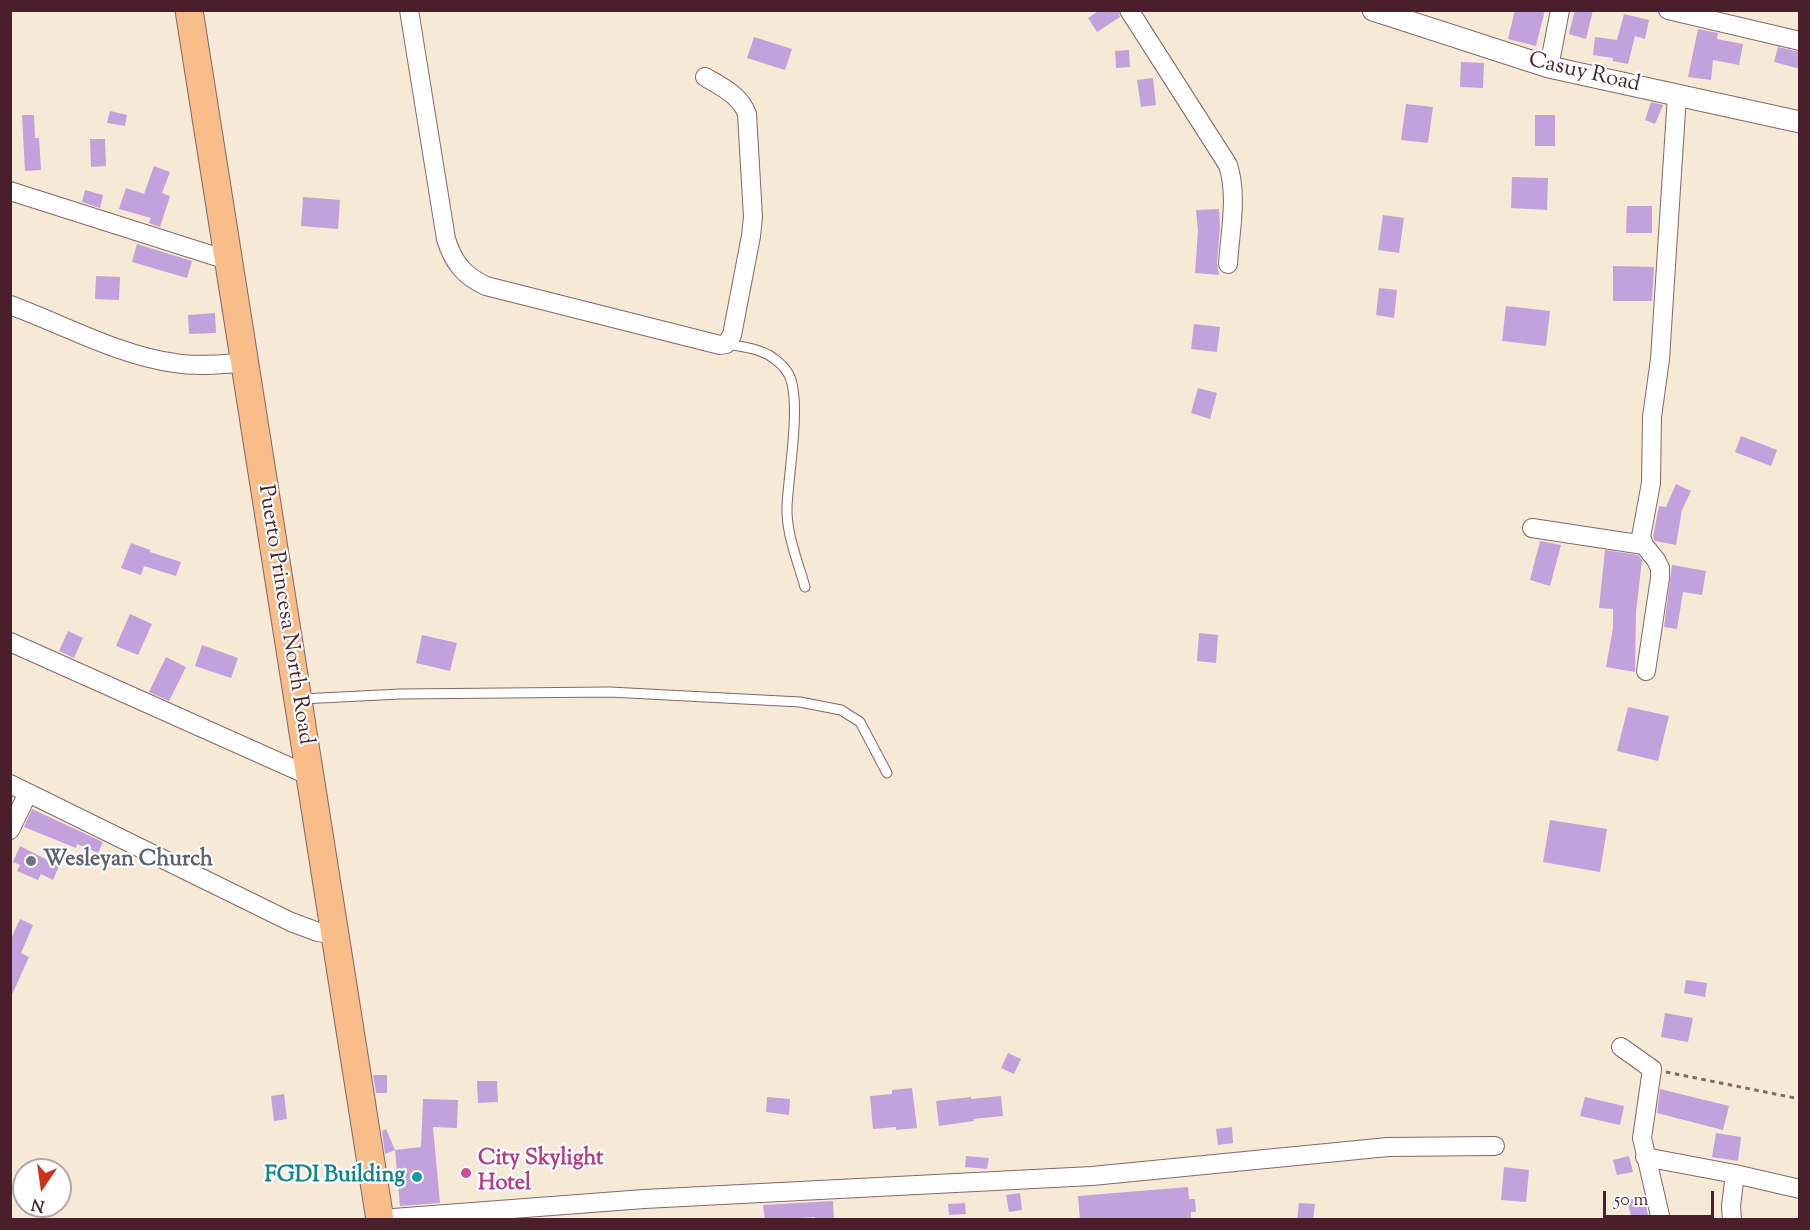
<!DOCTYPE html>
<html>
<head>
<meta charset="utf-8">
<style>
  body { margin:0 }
  #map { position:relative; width:1810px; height:1230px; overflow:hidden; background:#f6ead6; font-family:"Sorts Mill Goudy",serif }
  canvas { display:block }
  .frame { position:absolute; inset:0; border:12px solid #4a1f2b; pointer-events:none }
  .north { position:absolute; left:12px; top:1158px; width:60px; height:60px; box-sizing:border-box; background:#fff; border:2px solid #b7a5aa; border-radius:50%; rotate:193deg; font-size:16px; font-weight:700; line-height:24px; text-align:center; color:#4a1f2b }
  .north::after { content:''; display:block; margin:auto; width:21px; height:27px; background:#c8321e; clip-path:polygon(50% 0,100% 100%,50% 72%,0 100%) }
  .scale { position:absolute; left:1603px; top:1191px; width:111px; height:27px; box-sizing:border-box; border:3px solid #4a1f2b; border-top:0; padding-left:8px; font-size:18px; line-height:21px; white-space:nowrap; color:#4a1f2b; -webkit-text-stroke:4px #fff; paint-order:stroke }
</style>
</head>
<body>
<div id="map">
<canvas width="1810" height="1230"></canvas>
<div class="frame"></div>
<div class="north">N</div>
<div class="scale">50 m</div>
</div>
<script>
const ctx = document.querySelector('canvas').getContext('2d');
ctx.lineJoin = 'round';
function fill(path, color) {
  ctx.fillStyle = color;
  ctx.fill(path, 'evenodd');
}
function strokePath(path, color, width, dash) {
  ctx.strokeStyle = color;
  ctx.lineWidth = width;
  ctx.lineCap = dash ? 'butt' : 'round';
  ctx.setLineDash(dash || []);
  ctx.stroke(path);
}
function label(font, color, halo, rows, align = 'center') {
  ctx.font = font + ' "Sorts Mill Goudy",serif';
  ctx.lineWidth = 4.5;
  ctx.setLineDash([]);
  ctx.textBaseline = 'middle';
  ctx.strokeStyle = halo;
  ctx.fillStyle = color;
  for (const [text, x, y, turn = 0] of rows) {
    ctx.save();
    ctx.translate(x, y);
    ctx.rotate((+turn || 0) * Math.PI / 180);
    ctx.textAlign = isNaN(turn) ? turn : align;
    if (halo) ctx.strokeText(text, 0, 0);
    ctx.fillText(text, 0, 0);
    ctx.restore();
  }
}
const building = new Path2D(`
  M 1100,10 L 1118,10 L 1120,17 L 1097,32 L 1088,18 Z
  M 1515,10 L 1545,10 L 1536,46 L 1508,39 Z
  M 1575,10 L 1593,10 L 1586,39 L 1569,34 Z
  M 1624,14 L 1649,20 L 1645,39 L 1635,36 L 1628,64 L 1613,61 L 1613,58 L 1593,55 L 1595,37 L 1617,40 Z
  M 1698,29 L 1718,33 L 1717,39 L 1743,44 L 1739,65 L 1713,60 L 1711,80 L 1688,77 Z
  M 754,37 L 792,49 L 785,70 L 747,58 Z
  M 1778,47 L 1800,52 L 1800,69 L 1774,62 Z
  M 1129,50 L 1130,67 L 1116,68 L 1115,51 Z
  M 1461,62 L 1484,63 L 1483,88 L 1460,87 Z
  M 1153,78 L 1156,105 L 1141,107 L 1137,80 Z
  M 1651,102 L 1663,105 L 1655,124 L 1645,120 Z
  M 1406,104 L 1433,107 L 1428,143 L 1401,140 Z
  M 110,111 L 127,115 L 125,126 L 107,123 Z
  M 22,115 L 34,115 L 35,138 L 39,138 L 41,170 L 25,171 Z
  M 1535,115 L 1555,115 L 1555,146 L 1535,146 Z
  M 90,139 L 105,139 L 106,166 L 91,167 Z
  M 154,166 L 170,172 L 162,193 L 170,196 L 160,227 L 149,223 L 151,218 L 119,209 L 126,188 L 144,194 Z
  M 1512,177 L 1548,178 L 1547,210 L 1511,208 Z
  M 85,190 L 103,195 L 100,208 L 82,202 Z
  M 303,197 L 340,200 L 338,229 L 301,226 Z
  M 1627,206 L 1652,206 L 1652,233 L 1626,233 Z
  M 1219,209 L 1220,226 L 1217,263 L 1219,275 L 1195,273 L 1198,231 L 1196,210 Z
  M 1383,215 L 1404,218 L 1399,253 L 1378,250 Z
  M 137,244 L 192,261 L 187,278 L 132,262 Z
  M 1613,266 L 1654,267 L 1652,301 L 1613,301 Z
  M 96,276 L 120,277 L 119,300 L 95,299 Z
  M 1379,288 L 1397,290 L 1394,318 L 1376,315 Z
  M 1506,306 L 1550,311 L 1546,346 L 1502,341 Z
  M 215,313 L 216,333 L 189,334 L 188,315 Z
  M 1194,324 L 1220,327 L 1217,352 L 1191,349 Z
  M 1198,388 L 1217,393 L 1210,419 L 1191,413 Z
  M 1741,436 L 1777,450 L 1771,466 L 1735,452 Z
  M 1676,484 L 1691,491 L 1682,510 L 1676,545 L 1655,541 L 1653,537 L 1659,506 L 1666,507 Z
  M 1540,541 L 1561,545 L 1550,586 L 1530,580 Z
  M 131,543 L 150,550 L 150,552 L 181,562 L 176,576 L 144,566 L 141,575 L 121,568 Z
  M 1605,550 L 1638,555 L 1642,560 L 1636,612 L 1635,672 L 1606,667 L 1613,628 L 1613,609 L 1599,608 Z
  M 1672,565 L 1706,571 L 1702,595 L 1683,592 L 1677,629 L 1664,627 Z
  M 130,614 L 152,624 L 138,655 L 116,646 Z
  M 68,631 L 83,638 L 74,658 L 59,651 Z
  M 1199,633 L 1218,635 L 1216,663 L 1197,661 Z
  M 422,635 L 457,643 L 450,671 L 416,663 Z
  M 202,645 L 238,658 L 231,678 L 195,666 Z
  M 166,657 L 186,667 L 169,701 L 149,692 Z
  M 1628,707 L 1669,716 L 1658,761 L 1617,751 Z
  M 32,809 L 103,842 L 98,853 L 77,844 L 76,848 L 24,827 Z
  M 1550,820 L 1607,829 L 1600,872 L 1543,862 Z
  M 20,846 L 59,866 L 53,880 L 41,874 L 38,880 L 17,871 L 20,865 L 13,862 Z
  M 20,919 L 33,925 L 21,953 L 29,957 L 10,999 L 10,941 Z
  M 1686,980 L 1707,983 L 1705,997 L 1684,993 Z
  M 1665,1013 L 1693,1018 L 1688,1042 L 1661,1037 Z
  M 1008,1053 L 1021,1059 L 1014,1074 L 1001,1068 Z
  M 373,1075 L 387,1075 L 387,1093 L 376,1093 Z
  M 477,1081 L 497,1081 L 498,1102 L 478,1103 Z
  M 912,1088 L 917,1128 L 896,1130 L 896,1127 L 873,1129 L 870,1096 L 892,1094 L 892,1090 Z
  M 1660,1089 L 1729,1106 L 1723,1130 L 1657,1113 Z
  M 284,1094 L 287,1119 L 274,1121 L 271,1096 Z
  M 1001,1096 L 1003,1116 L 973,1119 L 974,1121 L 939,1126 L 936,1101 L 971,1097 L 971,1099 Z
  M 767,1097 L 790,1099 L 789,1115 L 766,1112 Z
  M 1585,1097 L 1624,1106 L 1620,1125 L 1580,1116 Z
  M 423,1099 L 458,1100 L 457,1128 L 433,1127 L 440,1203 L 400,1206 L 395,1150 L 421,1147 Z
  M 1232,1127 L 1233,1143 L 1218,1145 L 1216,1129 Z
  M 386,1129 L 395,1150 L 385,1154 L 382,1131 Z
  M 1716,1133 L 1741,1137 L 1738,1161 L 1712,1157 Z
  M 966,1156 L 989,1158 L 987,1169 L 965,1167 Z
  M 1629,1156 L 1633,1172 L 1617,1175 L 1613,1160 Z
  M 1504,1167 L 1529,1170 L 1526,1202 L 1501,1200 Z
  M 1188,1187 L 1189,1199 L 1195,1199 L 1196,1212 L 1191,1212 L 1191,1220 L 1080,1220 L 1078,1196 Z
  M 1020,1193 L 1022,1210 L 1009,1212 L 1006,1195 Z
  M 1644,1196 L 1649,1220 L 1632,1220 L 1627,1200 Z
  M 833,1201 L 834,1219 L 815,1220 L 815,1217 L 765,1220 L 763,1205 Z
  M 965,1203 L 966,1214 L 949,1215 L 948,1204 Z
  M 1299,1203 L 1315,1204 L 1313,1220 L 1297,1220 Z`);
const path = new Path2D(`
  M 1666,1072 L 1800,1099`);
const service = new Path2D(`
  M 726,344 C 737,346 751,347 762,352 C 771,355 784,365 789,375 C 802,401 788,476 787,507 C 786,533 798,562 805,587
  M 301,699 L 400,694 L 610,692 L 800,702 L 841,710 L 860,722 L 887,773`);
const minor = new Path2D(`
  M 409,10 L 446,239 C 453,262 464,276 486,286 L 720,345 L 726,344 L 732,335 L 751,236 L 753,217 L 747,114 C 740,95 722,87 705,77
  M 1129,10 L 1228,165 C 1238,196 1230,232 1228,264
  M 1668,10 L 1800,41
  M 1549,67 L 1560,10
  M 10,191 L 227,260
  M 10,305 C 62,324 120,356 175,363 C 197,367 221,364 243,363
  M 1532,528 L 1644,545
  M 10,642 L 310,776
  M 1646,671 L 1660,578 L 1660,568 L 1656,560 L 1644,545 L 1641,537 L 1651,483 L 1652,417 L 1660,359 L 1677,95
  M 10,784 L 291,922 L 318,932 L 336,935
  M 10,830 L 28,793
  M 1621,1047 L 1652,1069 L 1642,1138 L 1661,1220
  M 1645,1157 L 1735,1174 L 1800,1189
  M 380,1219 L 644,1199 L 1092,1176 L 1388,1147 L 1495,1146
  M 1732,1220 L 1731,1206 L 1735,1174`);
const tertiary = new Path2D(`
  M 1373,10 L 1549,67 L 1800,122`);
const primary = new Path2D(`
  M 189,10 L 380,1220`);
const markers = [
  [31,861,6,"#6b7280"],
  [466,1173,6,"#d1479c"],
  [417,1177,6,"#0f9aa8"]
];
const streetNames = [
  ["Casuy Road",1584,74,13],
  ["Puerto Princesa North Road",284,615,81]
];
const worshipNames = [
  ["Wesleyan Church",43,861]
];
const hotelNames = [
  ["City Skylight",478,1160],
  ["Hotel",478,1185]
];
const cultureNames = [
  ["FGDI Building",405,1177]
];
fill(building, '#c2a1dc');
strokePath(service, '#866667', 11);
strokePath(minor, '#866667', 20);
strokePath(tertiary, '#866667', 23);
strokePath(primary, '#866667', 29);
strokePath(path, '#866667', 3, [4.5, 4.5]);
strokePath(service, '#fff', 9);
strokePath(minor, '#fff', 18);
strokePath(tertiary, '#fff', 21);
strokePath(primary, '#f8bd89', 27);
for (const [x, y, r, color] of markers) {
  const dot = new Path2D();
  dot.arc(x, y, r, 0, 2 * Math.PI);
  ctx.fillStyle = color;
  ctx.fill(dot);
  strokePath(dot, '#fff', 2);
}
label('22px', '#4a1f2b', '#fff', streetNames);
label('bold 22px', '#5b616d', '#fff', worshipNames, 'left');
label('bold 22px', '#b23c85', '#fff', hotelNames, 'left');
label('bold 22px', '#0d838f', '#fff', cultureNames, 'right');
</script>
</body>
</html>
